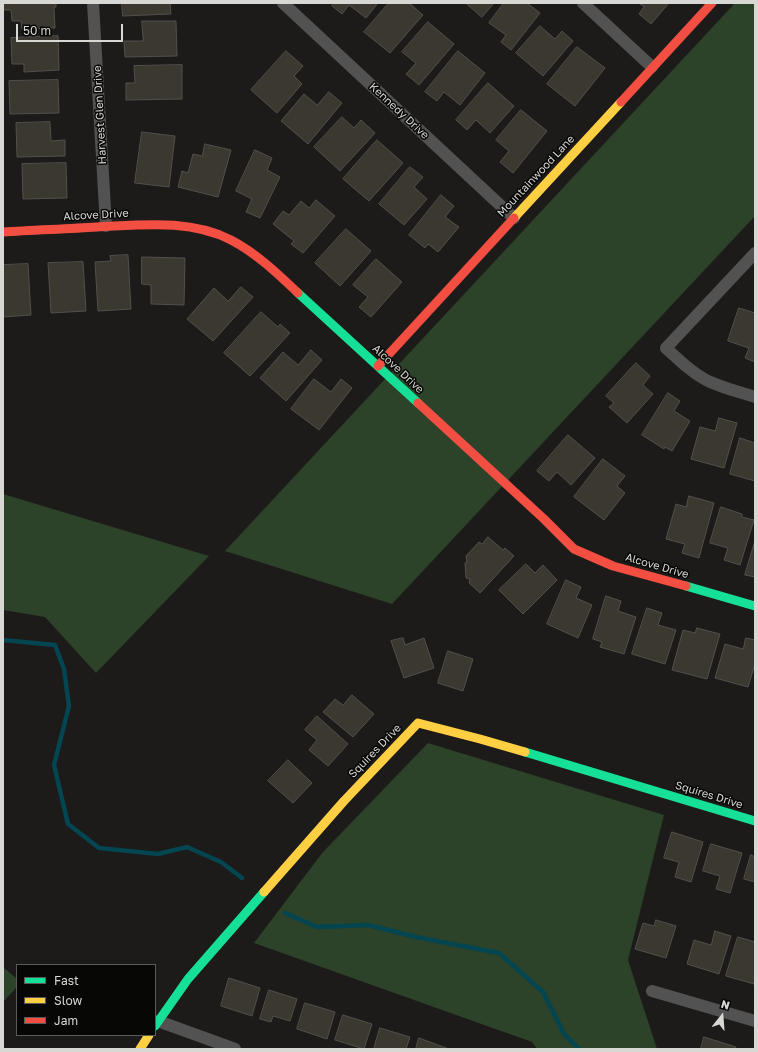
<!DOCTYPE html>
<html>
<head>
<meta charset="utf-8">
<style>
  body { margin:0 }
  #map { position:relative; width:758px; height:1052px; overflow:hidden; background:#1c1b19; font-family:"Golos Text",sans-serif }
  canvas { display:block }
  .frame { position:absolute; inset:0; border:4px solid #d7d7d4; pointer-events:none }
  .legend { position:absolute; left:16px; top:964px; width:140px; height:72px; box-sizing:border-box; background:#070705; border:1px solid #5a5a58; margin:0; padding:5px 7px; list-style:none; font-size:12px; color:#d7d7d4 }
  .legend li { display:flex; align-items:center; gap:8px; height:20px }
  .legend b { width:20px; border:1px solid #5a5a58 }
  .north { position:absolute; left:702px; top:996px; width:40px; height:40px; -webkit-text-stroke:3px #070705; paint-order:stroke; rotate:17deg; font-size:11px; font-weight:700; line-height:16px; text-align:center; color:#d7d7d4 }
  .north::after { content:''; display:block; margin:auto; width:14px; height:18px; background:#d7d7d4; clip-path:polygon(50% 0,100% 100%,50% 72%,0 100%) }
  .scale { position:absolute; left:16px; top:24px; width:107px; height:18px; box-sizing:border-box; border:2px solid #d7d7d4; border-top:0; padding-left:5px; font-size:12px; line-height:14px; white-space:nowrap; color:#d7d7d4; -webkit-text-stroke:3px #070705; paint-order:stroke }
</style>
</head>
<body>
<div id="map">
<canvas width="758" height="1052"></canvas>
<div class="frame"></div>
<ul class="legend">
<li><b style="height:5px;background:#16e098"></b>Fast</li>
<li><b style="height:5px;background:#ffcf43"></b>Slow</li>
<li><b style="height:5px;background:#f24e42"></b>Jam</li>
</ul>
<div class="north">N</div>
<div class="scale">50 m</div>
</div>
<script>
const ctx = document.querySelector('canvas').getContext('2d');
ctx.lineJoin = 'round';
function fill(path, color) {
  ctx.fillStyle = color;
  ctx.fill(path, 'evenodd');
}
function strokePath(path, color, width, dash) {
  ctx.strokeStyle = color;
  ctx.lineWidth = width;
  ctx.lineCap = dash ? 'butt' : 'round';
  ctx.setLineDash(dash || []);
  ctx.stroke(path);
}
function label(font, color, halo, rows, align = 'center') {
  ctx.font = font + ' "Golos Text",sans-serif';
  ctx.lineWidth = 3;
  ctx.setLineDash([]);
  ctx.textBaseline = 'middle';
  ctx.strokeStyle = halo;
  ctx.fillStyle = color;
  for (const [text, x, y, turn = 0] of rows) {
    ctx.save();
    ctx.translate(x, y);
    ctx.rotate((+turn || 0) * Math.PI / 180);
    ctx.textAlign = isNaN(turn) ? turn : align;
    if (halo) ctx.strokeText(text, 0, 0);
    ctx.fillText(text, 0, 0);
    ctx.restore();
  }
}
const green = new Path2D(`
  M 735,3 L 755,3 L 755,216 L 392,604 L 225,551 Z
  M 3,494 L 209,556 L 96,673 L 45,617 L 3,610 Z
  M 428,743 L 664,815 L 628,960 L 657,1049 L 537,1049 L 532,1042 L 254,943 L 323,852 Z
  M 3,967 L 17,979 L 17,987 L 3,1002 Z`);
const stream = new Path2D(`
  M 3,640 L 55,645 L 64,669 L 69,706 L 54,765 L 68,824 L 99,848 L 158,854 L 187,847 L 221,862 L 242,878
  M 285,913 L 317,927 L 368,925 L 416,937 L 499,953 L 543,992 L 564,1034 L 579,1049`);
const building = new Path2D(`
  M 3,3 L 56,3 L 56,7 L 54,7 L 55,28 L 22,29 L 21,21 L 12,21 L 11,10 L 3,10 Z
  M 122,3 L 170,3 L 171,14 L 123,16 Z
  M 334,3 L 378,3 L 366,18 L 349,5 L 342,14 L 332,6 Z
  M 389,3 L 409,3 L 423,15 L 390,53 L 364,32 Z
  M 466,3 L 494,3 L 482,17 Z
  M 504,3 L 527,3 L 540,13 L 511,50 L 501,42 L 506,35 L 489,23 Z
  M 639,3 L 669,3 L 651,24 L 639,14 L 644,7 Z
  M 142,21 L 176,21 L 177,56 L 125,57 L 124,41 L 143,41 Z
  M 428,22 L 454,44 L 419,85 L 406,74 L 416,63 L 402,52 Z
  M 540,26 L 555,39 L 562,31 L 573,41 L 543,76 L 516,53 Z
  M 58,36 L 59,70 L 24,72 L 24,64 L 12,64 L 11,38 Z
  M 577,47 L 605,68 L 575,106 L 547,84 Z
  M 286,51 L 303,66 L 294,76 L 302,84 L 277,113 L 251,90 Z
  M 458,51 L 485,73 L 460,105 L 444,92 L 437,101 L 425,92 Z
  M 182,65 L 182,99 L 126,100 L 126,83 L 135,83 L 134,66 Z
  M 58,80 L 59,113 L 10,114 L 9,81 Z
  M 488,83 L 514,106 L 490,133 L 476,120 L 467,130 L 456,120 Z
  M 329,92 L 342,103 L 308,144 L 281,121 L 304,94 L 317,105 Z
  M 521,110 L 547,131 L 513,173 L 500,162 L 509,151 L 496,140 Z
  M 342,117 L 354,128 L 361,120 L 375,133 L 340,171 L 314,147 Z
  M 50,122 L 51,141 L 65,140 L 65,156 L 17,157 L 16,123 Z
  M 142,132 L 175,136 L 169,187 L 135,183 Z
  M 377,140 L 403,163 L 369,201 L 343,179 Z
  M 205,144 L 231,150 L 218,197 L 178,187 L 182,171 L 188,173 L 193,154 L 202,156 Z
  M 255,150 L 272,158 L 267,170 L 280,177 L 260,218 L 246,212 L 252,199 L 236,191 Z
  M 66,163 L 67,198 L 23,199 L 22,164 Z
  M 410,167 L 423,177 L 414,187 L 427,199 L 404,225 L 379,204 Z
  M 441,195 L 454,206 L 445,217 L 459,227 L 438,252 L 428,244 L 425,248 L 409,235 Z
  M 316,200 L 335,216 L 303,253 L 291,244 L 294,241 L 273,224 L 283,211 L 289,215 L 301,201 L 309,208 Z
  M 346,229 L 371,251 L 340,286 L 315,263 Z
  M 128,255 L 131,309 L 98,311 L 95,262 L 111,261 L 110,256 Z
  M 142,257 L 185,258 L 184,305 L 151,304 L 151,285 L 142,284 Z
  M 376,259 L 402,282 L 371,317 L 359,307 L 368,297 L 353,285 Z
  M 83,262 L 86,311 L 51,313 L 48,263 Z
  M 28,264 L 31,315 L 3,317 L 3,265 Z
  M 241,287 L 253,297 L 213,341 L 187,319 L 214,288 L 228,301 Z
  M 739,308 L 755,313 L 755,362 L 745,358 L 749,348 L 728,341 Z
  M 261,312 L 278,327 L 280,324 L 290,333 L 250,376 L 224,353 Z
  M 311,350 L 322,360 L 286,401 L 260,378 L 283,352 L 298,365 Z
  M 636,363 L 650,376 L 643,385 L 653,394 L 627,423 L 609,407 L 614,403 L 606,396 Z
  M 314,379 L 331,392 L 341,379 L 352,388 L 319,430 L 291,409 Z
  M 668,393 L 680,401 L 674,411 L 690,421 L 672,451 L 665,447 L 664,449 L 642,435 Z
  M 719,418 L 737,423 L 724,468 L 691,459 L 700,427 L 715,431 Z
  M 568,435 L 595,458 L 571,485 L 557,472 L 549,481 L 537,471 Z
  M 740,438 L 755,443 L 755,481 L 730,474 Z
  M 603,459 L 625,476 L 617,486 L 625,493 L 604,520 L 574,497 Z
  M 689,496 L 714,503 L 699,558 L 682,553 L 685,544 L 666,539 L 676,504 L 686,507 Z
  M 721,507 L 742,514 L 742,517 L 754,520 L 740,565 L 724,560 L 728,548 L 710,543 Z
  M 488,537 L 503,550 L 505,548 L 514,556 L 480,593 L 469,583 L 470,579 L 466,578 L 465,563 L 467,562 L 466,556 L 479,542 L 482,544 Z
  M 755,541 L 755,577 L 745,575 Z
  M 526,564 L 535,573 L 543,565 L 557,580 L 523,614 L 499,590 Z
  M 566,580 L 581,587 L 576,598 L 592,605 L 578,638 L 547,624 Z
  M 606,596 L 621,601 L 618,611 L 636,617 L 624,654 L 600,647 L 602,642 L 593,639 Z
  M 647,608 L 662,613 L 658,625 L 676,630 L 665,664 L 632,654 Z
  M 697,628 L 720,634 L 707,679 L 672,670 L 683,630 L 695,633 Z
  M 403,638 L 405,645 L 424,638 L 434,668 L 404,678 L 391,641 Z
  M 746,638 L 755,640 L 755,664 L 748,687 L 715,678 L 725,644 L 743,649 Z
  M 448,651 L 473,659 L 463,691 L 438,683 Z
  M 352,695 L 374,714 L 353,737 L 323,712 L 335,699 L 343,705 Z
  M 317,716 L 348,744 L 328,766 L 309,750 L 317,740 L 305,730 Z
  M 288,760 L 312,783 L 293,803 L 268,781 Z
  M 672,832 L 703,842 L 691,882 L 675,877 L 679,862 L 664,858 Z
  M 711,844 L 742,853 L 730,893 L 716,889 L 720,876 L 703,871 Z
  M 751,855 L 755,857 L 755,882 L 744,879 Z
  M 656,920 L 676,926 L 666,958 L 635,949 L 643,923 L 654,926 Z
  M 715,931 L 731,936 L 719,974 L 687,964 L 694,940 L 711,945 Z
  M 738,937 L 755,942 L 755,979 L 754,984 L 726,976 Z
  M 229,978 L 260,988 L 252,1016 L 221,1006 Z
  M 269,990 L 297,999 L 290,1021 L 273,1016 L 271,1022 L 260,1019 Z
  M 305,1003 L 335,1012 L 327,1039 L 297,1029 Z
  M 343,1015 L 372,1024 L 364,1049 L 335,1040 Z
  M 380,1028 L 410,1037 L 406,1049 L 374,1049 Z
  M 704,1037 L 736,1047 L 735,1049 L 701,1049 Z
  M 419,1038 L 449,1049 L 416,1049 Z`);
const street = new Path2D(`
  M 93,3 L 106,226
  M 283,3 L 514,218
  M 583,3 L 652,67
  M 755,253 L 666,348 C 679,360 692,373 708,381 C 723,388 739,392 755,397
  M 652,991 L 755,1021
  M 158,1021 L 235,1049`);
const fast = new Path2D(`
  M 298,293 L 418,403
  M 686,586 L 755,606
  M 525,752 L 755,821
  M 155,1026 L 188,979 L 264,892`);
const slow = new Path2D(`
  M 514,218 L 621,102
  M 264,892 L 344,801 L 418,723 L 480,739 L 525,752
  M 140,1049 L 149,1035`);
const jam = new Path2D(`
  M 621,102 L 712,3
  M 3,232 C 34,230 66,229 97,227 C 142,225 190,219 231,240 C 256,253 277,273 298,293
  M 378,366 L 514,218
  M 418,403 L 544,519 L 574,549 L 613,566 L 686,586`);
const streetNames = [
  ["Kennedy Drive",399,111,43],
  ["Harvest Glen Drive",100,115,-93],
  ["Mountainwood Lane",536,176,-47],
  ["Alcove Drive",96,215,-3],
  ["Alcove Drive",398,369,43],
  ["Alcove Drive",657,566,16],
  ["Squires Drive",375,751,-46],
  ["Squires Drive",709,795,17]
];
fill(green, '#2c4229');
strokePath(stream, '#034551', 4.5);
fill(building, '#3b382f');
strokePath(building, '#50504e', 1);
strokePath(street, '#525252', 12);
strokePath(fast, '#16e098', 9);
strokePath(slow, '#ffcf43', 9);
strokePath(jam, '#f24e42', 9);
label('11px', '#d7d7d4', '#070705', streetNames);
</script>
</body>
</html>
